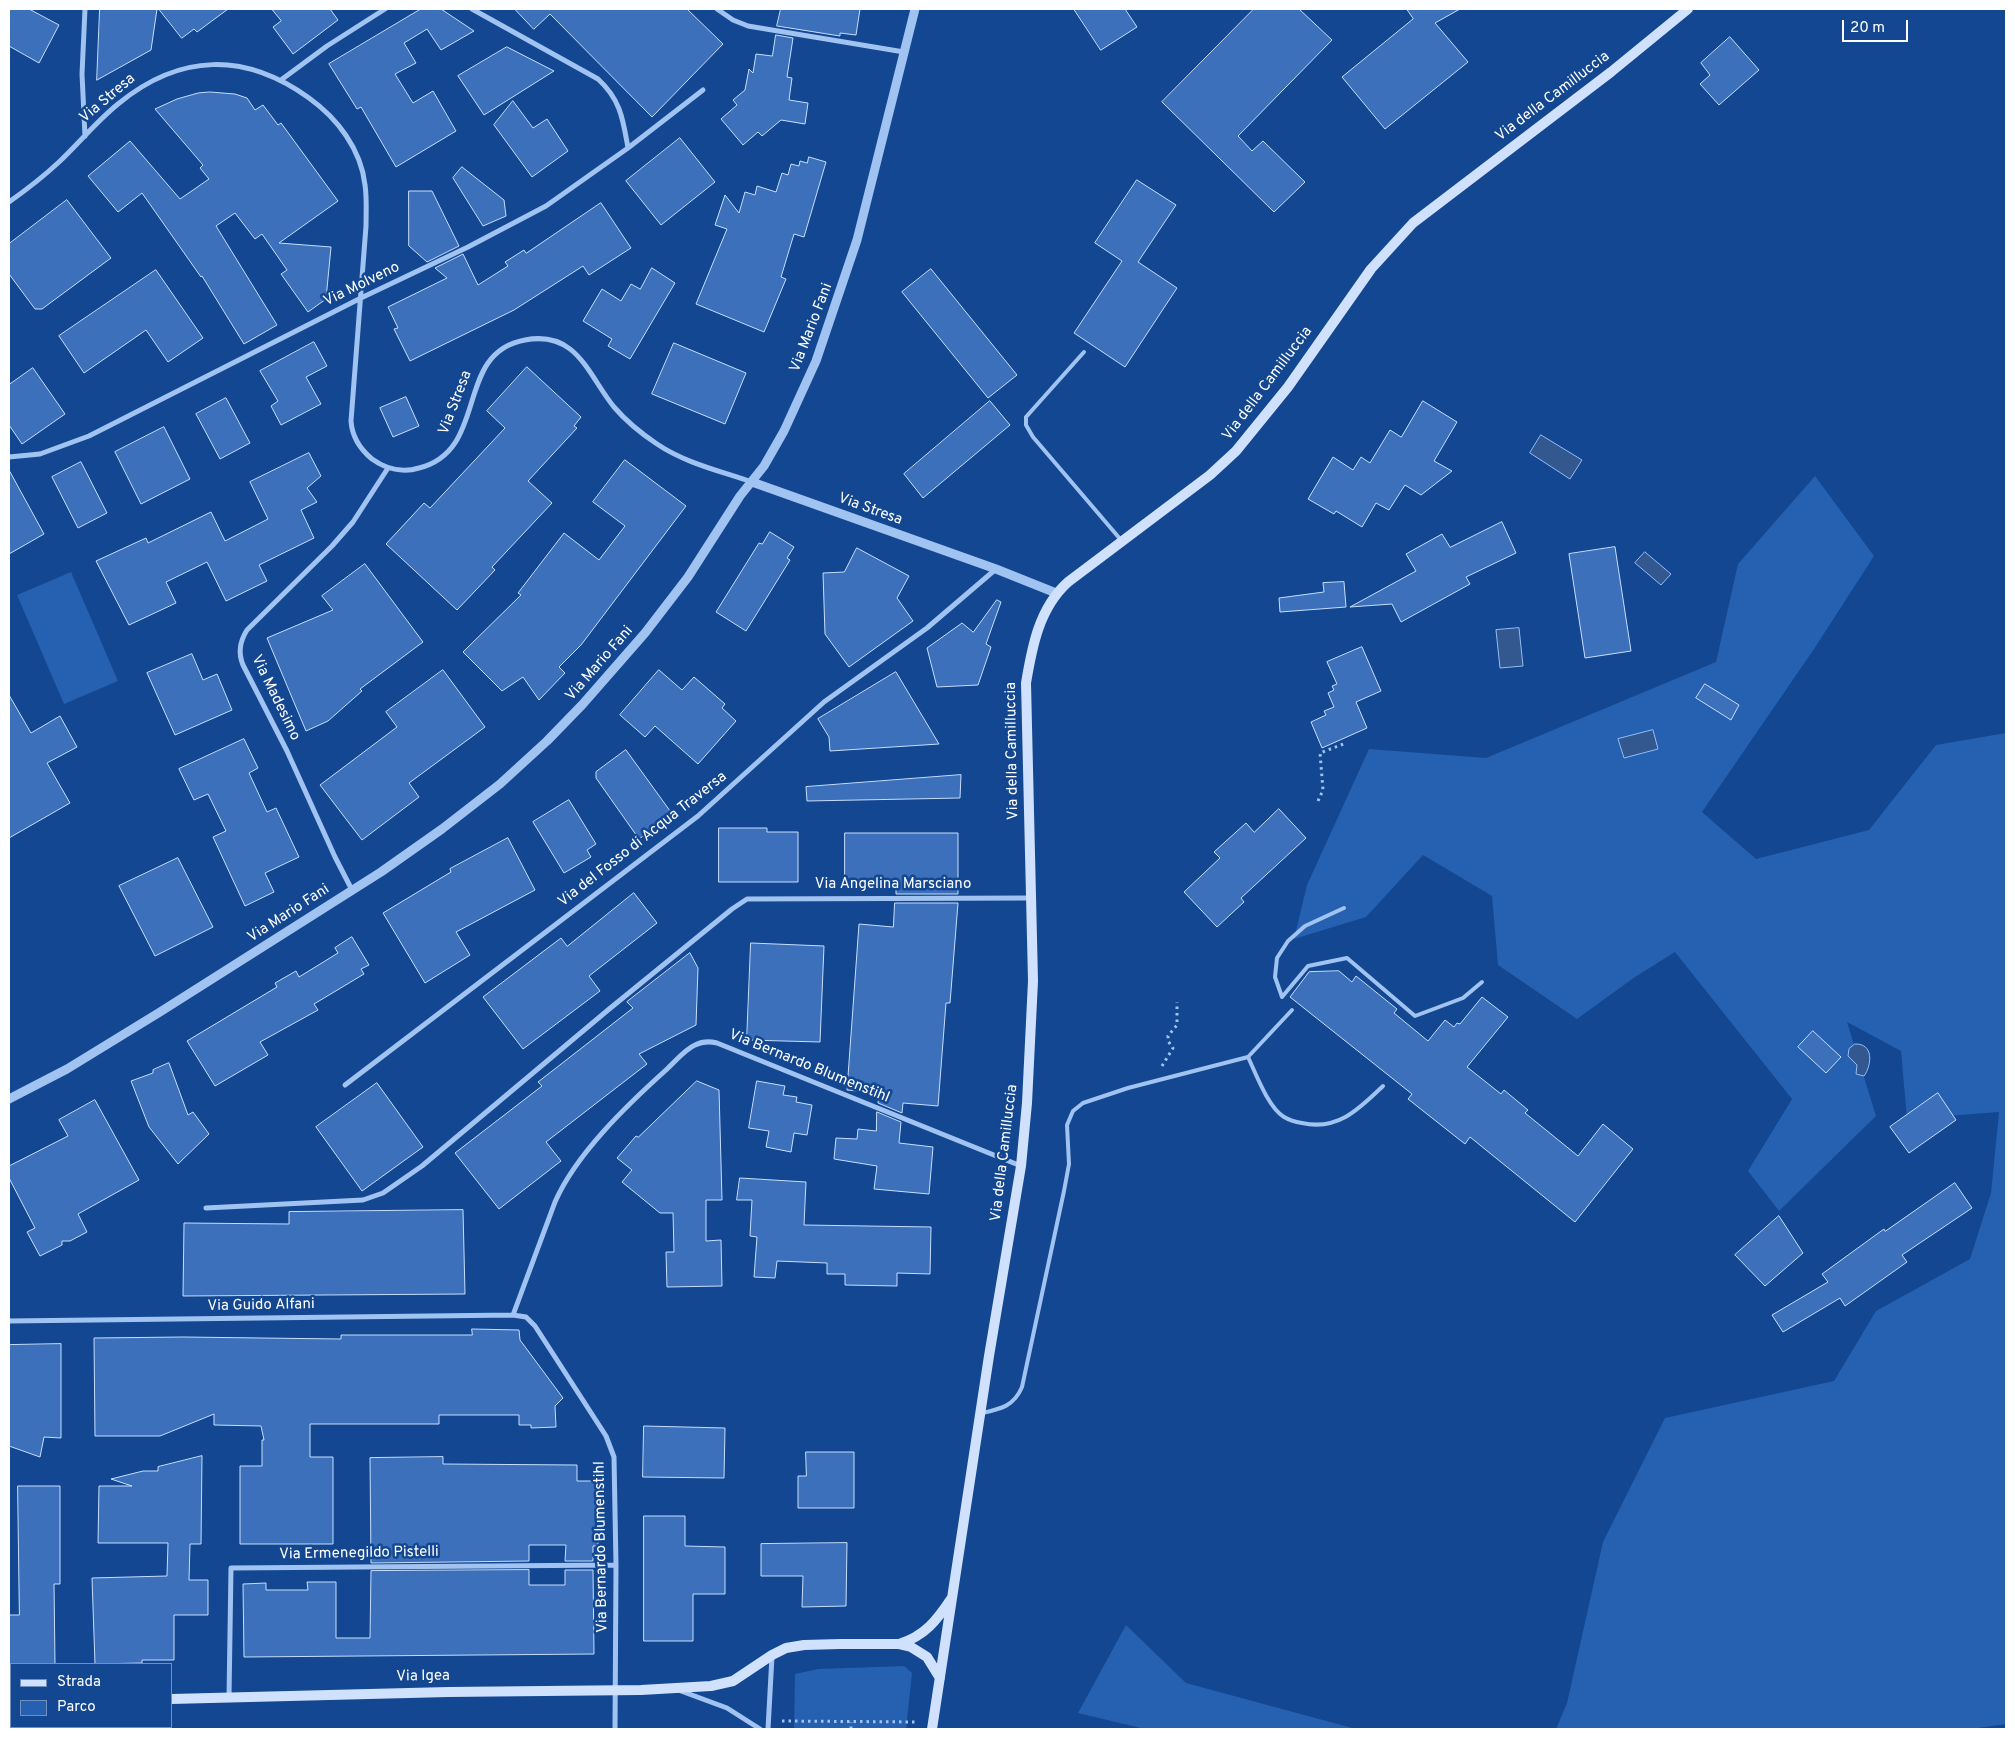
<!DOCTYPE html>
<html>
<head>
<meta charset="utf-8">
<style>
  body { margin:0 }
  #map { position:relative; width:2015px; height:1738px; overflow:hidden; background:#134791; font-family:Overpass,sans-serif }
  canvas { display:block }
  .frame { position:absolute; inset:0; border:10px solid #fff; pointer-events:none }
  .legend { position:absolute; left:10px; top:1663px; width:162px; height:65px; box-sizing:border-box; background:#134791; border:1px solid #7191bd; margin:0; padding:6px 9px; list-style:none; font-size:15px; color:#fff }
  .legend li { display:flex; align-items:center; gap:10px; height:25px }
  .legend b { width:25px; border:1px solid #7191bd }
  .scale { position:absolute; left:1842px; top:20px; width:66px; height:22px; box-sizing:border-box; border:2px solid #fff; border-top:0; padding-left:6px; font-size:15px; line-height:18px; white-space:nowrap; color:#fff; -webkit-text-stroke:4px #134791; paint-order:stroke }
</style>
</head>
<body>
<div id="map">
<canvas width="2015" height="1738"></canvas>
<div class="frame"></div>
<ul class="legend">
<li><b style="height:6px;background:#cfe1fc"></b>Strada</li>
<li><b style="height:14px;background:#2560b1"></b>Parco</li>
</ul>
<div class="scale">20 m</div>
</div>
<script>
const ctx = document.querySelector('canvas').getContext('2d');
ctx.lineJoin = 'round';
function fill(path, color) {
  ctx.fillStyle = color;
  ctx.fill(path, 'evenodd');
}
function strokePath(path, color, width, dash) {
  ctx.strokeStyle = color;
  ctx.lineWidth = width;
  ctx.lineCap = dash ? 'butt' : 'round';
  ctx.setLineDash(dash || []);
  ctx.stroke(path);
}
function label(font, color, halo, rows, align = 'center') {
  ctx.font = font + ' Overpass,sans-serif';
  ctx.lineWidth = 5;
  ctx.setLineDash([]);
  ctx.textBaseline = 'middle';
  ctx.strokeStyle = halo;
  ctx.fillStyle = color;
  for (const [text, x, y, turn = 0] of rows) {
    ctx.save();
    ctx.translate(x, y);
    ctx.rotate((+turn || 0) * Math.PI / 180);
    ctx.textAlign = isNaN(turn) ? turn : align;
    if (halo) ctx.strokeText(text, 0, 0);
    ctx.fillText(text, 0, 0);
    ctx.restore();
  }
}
const green = new Path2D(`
  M 1815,476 L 1874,556 L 1814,649 L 1702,812 L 1756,859 L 1869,830 L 1936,745 L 2006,733 L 2006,1724 L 1971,1729 L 1556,1729 L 1567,1703 L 1603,1542 L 1665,1418 L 1834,1381 L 1876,1311 L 1970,1259 L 1991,1193 L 1999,1112 L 1907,1119 L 1901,1051 L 1847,1022 L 1876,1116 L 1779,1211 L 1748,1171 L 1792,1099 L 1675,952 L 1635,977 L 1577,1019 L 1498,965 L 1492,896 L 1423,855 L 1366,917 L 1294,939 L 1307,885 L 1369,749 L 1486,758 L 1716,662 L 1738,564 Z
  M 71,572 L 118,681 L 64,704 L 17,595 Z
  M 1126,1625 L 1186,1683 L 1356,1729 L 1145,1729 L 1078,1713 Z
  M 904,1666 L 912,1673 L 906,1729 L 794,1729 L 795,1674 L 818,1669 Z`);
const water = new Path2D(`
  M 1541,435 L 1582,460 L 1570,479 L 1530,453 Z
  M 1645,552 L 1671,574 L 1661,585 L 1635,563 Z
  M 1519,628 L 1523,666 L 1500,668 L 1496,630 Z
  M 1653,730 L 1658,749 L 1624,758 L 1618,739 Z
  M 1855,1044 C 1874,1043 1872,1065 1864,1076 L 1856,1074 L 1857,1065 L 1848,1056 L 1849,1049 Z`);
const building = new Path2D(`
  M 9,9 L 29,9 L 59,25 L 39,63 L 9,46 Z
  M 100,9 L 157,9 L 151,50 L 97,80 Z
  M 159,9 L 228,9 L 197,32 L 194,29 L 182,38 Z
  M 272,9 L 330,9 L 338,20 L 293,54 L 273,27 L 281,21 Z
  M 421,9 L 441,9 L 474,31 L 441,50 L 427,29 L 404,43 L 416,63 L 395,74 L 413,103 L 433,91 L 456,131 L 396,167 L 361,107 L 357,109 L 329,64 Z
  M 515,9 L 687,9 L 723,44 L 652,117 L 550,14 L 534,29 Z
  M 781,9 L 860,9 L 856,35 L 840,33 L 840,36 L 777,26 Z
  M 1074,9 L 1125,9 L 1137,27 L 1101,50 Z
  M 1254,9 L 1299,9 L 1332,40 L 1238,136 L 1252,151 L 1263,141 L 1305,182 L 1274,212 L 1162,102 Z
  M 1407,9 L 1460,9 L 1435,23 L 1468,62 L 1385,129 L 1342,77 L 1413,19 Z
  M 776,35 L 793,38 L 787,77 L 792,78 L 789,100 L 808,103 L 805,124 L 781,120 L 762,136 L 758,132 L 743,145 L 721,119 L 737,105 L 733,100 L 745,90 L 749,69 L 753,73 L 756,54 L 772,56 Z
  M 1730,37 L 1759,70 L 1719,105 L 1700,84 L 1710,75 L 1701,63 Z
  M 507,47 L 554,71 L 484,115 L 458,76 Z
  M 210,92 L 235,94 L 247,98 L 255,110 L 263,105 L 278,125 L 281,123 L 338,201 L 279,243 L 331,247 L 326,299 L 308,312 L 281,274 L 287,270 L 262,234 L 255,239 L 235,213 L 216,226 L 277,325 L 244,344 L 202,276 L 201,277 L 142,193 L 118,212 L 88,176 L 130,141 L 180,199 L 209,179 L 200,168 L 203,165 L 155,109 L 177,99 L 198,93 Z
  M 513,101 L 533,128 L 547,119 L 568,151 L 532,177 L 494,125 Z
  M 680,138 L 715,182 L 661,225 L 626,181 Z
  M 809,157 L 826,162 L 804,237 L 794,234 L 781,277 L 786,279 L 764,332 L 696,304 L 727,229 L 715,225 L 725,195 L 739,213 L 745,192 L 755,195 L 757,186 L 776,192 L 782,173 L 788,175 L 791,164 L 799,166 L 800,161 L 807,163 Z
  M 462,167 L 504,200 L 506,216 L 483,226 L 453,178 Z
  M 1137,180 L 1176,205 L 1138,262 L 1177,288 L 1125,367 L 1074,333 L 1122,261 L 1095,243 Z
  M 409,191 L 432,191 L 459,246 L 427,262 L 409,246 Z
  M 67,200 L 111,258 L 42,309 L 35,309 L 9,274 L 9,244 Z
  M 601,203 L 631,248 L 589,275 L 583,266 L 514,310 L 410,361 L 394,329 L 398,328 L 388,307 L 447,278 L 435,268 L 463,254 L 478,285 L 508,266 L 505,262 L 524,250 L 526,253 Z
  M 652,268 L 675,283 L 630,359 L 608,346 L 612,339 L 583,321 L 602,289 L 621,301 L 631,284 L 640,289 Z
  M 931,269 L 1017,375 L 988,398 L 902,292 Z
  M 156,270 L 203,338 L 168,362 L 146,330 L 84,373 L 59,336 Z
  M 314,342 L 327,366 L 306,377 L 321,404 L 281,425 L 271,406 L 278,401 L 260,371 Z
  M 674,343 L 746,373 L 725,424 L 652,394 Z
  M 527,367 L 581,417 L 574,426 L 577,428 L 528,481 L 552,503 L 492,567 L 495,570 L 457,610 L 386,544 L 424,503 L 430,508 L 505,428 L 487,411 Z
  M 33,368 L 65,414 L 22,444 L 9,425 L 9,385 Z
  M 406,397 L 419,426 L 393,437 L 380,408 Z
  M 226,398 L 250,443 L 220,459 L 196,414 Z
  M 990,401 L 1010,425 L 923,498 L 904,474 Z
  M 1423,401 L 1457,422 L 1434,461 L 1452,471 L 1421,495 L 1405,485 L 1389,510 L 1376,503 L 1362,527 L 1336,511 L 1334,514 L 1308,499 L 1333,457 L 1353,470 L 1361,457 L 1370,463 L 1390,430 L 1401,437 Z
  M 164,427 L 190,479 L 141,504 L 115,452 Z
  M 309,453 L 321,476 L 307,488 L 317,502 L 301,510 L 314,538 L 259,565 L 267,581 L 226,601 L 207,562 L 166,582 L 176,603 L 129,625 L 96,561 L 146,538 L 148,543 L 211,512 L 225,541 L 268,519 L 250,482 Z
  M 625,460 L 686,506 L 581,645 L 559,667 L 565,673 L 539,700 L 523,677 L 502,691 L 463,652 L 521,595 L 518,593 L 564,533 L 599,560 L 625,526 L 593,502 Z
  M 81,462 L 107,513 L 78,528 L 52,477 Z
  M 9,470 L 44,534 L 9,554 Z
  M 1502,522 L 1516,553 L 1466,577 L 1470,584 L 1401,622 L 1392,604 L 1350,607 L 1416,571 L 1406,554 L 1442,534 L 1450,547 Z
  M 770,532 L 794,547 L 787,558 L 790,560 L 746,631 L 716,612 L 759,543 L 762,544 Z
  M 1615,547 L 1631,651 L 1585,658 L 1569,554 Z
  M 857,548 L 909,576 L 897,598 L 913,621 L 849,667 L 825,634 L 823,573 L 844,572 Z
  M 365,564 L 423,642 L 360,689 L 362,691 L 328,721 L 306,731 L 267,638 L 333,610 L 322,596 Z
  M 1344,582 L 1346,607 L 1280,612 L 1279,598 L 1324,592 L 1323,583 Z
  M 997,600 L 1001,602 L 986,644 L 991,647 L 978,685 L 937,687 L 927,648 L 962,623 L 973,632 Z
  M 1362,647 L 1381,691 L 1356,702 L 1367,728 L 1322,748 L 1311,722 L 1326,715 L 1324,711 L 1334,707 L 1328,693 L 1334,690 L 1332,686 L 1337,684 L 1327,662 Z
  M 192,654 L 203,680 L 217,674 L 232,710 L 175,735 L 147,673 Z
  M 443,670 L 485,727 L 409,783 L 419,797 L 362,840 L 320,785 L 397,727 L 386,712 Z
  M 659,670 L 682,690 L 694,677 L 725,704 L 722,708 L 736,721 L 698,764 L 655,726 L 645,737 L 620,715 Z
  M 896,672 L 939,744 L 830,751 L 829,737 L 818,719 Z
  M 1705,684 L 1739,705 L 1731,720 L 1696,698 Z
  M 9,695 L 31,733 L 60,716 L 77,747 L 47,763 L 70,803 L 9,838 Z
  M 244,739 L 258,768 L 249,773 L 267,812 L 276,808 L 299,857 L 265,873 L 274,892 L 245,906 L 213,837 L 226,831 L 208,794 L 194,800 L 179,769 Z
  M 626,750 L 673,815 L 639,839 L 596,778 L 596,772 Z
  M 961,775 L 960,798 L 807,801 L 806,787 Z
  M 569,800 L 596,844 L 587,850 L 591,857 L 564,873 L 533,822 Z
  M 1279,809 L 1306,838 L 1241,898 L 1244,902 L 1217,927 L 1184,892 L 1220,858 L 1214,852 L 1246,823 L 1254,832 Z
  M 719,828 L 767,828 L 767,832 L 798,832 L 798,882 L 719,882 Z
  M 845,833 L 958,833 L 958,894 L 896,894 L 896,886 L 845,885 Z
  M 508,838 L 535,890 L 456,932 L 470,955 L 425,983 L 383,913 L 451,872 L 450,869 Z
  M 178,858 L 213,927 L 155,956 L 119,886 Z
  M 634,893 L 657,923 L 589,976 L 600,991 L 523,1049 L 483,997 L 561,938 L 567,946 Z
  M 895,903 L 958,903 L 950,1003 L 946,1003 L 938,1106 L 903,1103 L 902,1113 L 878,1103 L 879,1093 L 847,1090 L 859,924 L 893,927 Z
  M 352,937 L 369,965 L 361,969 L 364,974 L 314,1004 L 318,1010 L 260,1042 L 268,1055 L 215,1086 L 187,1041 L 277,987 L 275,983 L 296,971 L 299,977 L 338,953 L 335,948 Z
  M 751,943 L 824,946 L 820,1042 L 747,1040 Z
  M 690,953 L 698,968 L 696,1025 L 639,1054 L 647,1064 L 546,1142 L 561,1161 L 499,1209 L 455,1153 L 542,1086 L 538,1082 L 633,1008 L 627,1002 Z
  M 1339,971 L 1352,982 L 1356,976 L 1397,1009 L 1394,1013 L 1428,1041 L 1445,1020 L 1454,1027 L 1457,1023 L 1460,1024 L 1482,997 L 1508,1017 L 1467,1067 L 1501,1094 L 1504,1090 L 1528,1110 L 1525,1113 L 1578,1156 L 1603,1124 L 1633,1149 L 1575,1222 L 1470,1137 L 1465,1144 L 1408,1099 L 1412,1094 L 1290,997 L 1309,972 Z
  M 1813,1031 L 1841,1057 L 1826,1073 L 1798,1047 Z
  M 169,1063 L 188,1115 L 193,1112 L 209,1134 L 178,1164 L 149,1127 L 131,1081 L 153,1073 L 153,1070 Z
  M 697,1081 L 719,1090 L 722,1200 L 706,1200 L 706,1241 L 721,1240 L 722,1286 L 667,1287 L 666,1252 L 674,1252 L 673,1213 L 660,1213 L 622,1182 L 632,1170 L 617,1158 L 636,1136 L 638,1137 Z
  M 757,1081 L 785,1086 L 783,1095 L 797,1097 L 796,1102 L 812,1105 L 807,1135 L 794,1133 L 791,1152 L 766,1147 L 769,1131 L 749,1128 Z
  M 377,1083 L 423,1147 L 362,1191 L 316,1127 Z
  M 1938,1093 L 1956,1120 L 1909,1153 L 1890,1127 Z
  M 95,1100 L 139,1180 L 78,1214 L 87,1232 L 70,1241 L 62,1241 L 62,1245 L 40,1256 L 27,1232 L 35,1228 L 9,1178 L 9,1166 L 68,1136 L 59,1120 Z
  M 877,1112 L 901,1122 L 899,1143 L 933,1147 L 929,1194 L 874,1189 L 877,1166 L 834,1159 L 836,1138 L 857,1139 L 858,1129 L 876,1131 Z
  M 740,1178 L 806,1182 L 804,1225 L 931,1227 L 930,1274 L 897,1273 L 897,1286 L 845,1285 L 845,1274 L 827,1274 L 827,1263 L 777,1261 L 775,1278 L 754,1277 L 757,1237 L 750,1236 L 752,1200 L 737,1200 Z
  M 1955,1183 L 1972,1208 L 1902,1255 L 1907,1262 L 1845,1306 L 1840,1298 L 1783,1332 L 1772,1315 L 1828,1282 L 1822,1274 L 1884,1229 L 1885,1231 Z
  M 463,1210 L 465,1294 L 183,1296 L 184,1223 L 289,1224 L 289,1212 Z
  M 1779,1216 L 1803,1253 L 1765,1286 L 1735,1255 Z
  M 472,1329 L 519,1330 L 520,1340 L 563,1398 L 555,1406 L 556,1427 L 531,1428 L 531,1425 L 519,1425 L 519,1415 L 439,1415 L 439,1424 L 310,1424 L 310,1457 L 333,1457 L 333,1544 L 240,1544 L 240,1466 L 262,1466 L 262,1440 L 264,1440 L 261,1426 L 214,1425 L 214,1414 L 160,1436 L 95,1436 L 94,1338 L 183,1337 L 341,1339 L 341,1335 L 472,1335 Z
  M 61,1344 L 61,1438 L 44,1437 L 40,1457 L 9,1446 L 9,1345 Z
  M 644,1426 L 725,1428 L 724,1478 L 643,1477 Z
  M 806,1452 L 854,1452 L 854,1508 L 798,1508 L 798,1476 L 806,1476 Z
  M 202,1456 L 201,1544 L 190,1544 L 189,1580 L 208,1580 L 208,1615 L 174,1615 L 174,1660 L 142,1660 L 142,1663 L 95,1664 L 92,1578 L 167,1576 L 168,1543 L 98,1543 L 99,1486 L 132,1486 L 111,1479 L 143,1471 L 158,1471 L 158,1467 Z
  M 443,1457 L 443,1464 L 577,1465 L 577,1481 L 599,1481 L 598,1546 L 593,1546 L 593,1561 L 565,1561 L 566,1545 L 529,1545 L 529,1561 L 371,1563 L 370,1458 Z
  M 18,1486 L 60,1486 L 60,1584 L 54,1584 L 55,1664 L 9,1664 L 9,1615 L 19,1615 Z
  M 644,1516 L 685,1516 L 685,1546 L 725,1547 L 725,1594 L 693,1594 L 693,1641 L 644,1641 Z
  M 847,1543 L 846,1606 L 802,1607 L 803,1576 L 761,1576 L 761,1544 Z
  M 529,1570 L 529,1585 L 565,1585 L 565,1570 L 593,1570 L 594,1654 L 244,1657 L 243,1584 L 266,1583 L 266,1590 L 308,1590 L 307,1582 L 336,1582 L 336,1638 L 370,1638 L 371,1571 Z`);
const path = new Path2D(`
  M 1318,801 L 1323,790 L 1320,753 L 1346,743
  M 1162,1066 L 1173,1048 L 1168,1041 L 1168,1036 L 1177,1025 L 1177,1002
  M 782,1721 L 918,1722
  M 851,1729 L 851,1722`);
const service = new Path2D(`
  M 1084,352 L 1026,417 L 1026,425 L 1033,437 L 1121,540
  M 1282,997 L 1308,966 L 1347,958 L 1415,1016 L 1463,998 L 1482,982
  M 1282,997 L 1275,977 L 1277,958 L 1288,941 L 1305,926 L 1344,908
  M 1248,1057 C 1256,1074 1268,1107 1284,1117 C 1289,1120 1296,1122 1302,1123 C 1338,1131 1359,1109 1383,1086
  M 982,1413 C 1001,1409 1014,1406 1022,1387 L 1064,1191 L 1069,1164 L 1067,1125 L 1073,1111 L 1083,1103 L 1128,1088 L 1248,1057 L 1292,1010`);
const minor = new Path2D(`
  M 472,9 L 598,79 C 621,100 623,120 628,148
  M 717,9 L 733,20 L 748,26 L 904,52
  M 281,80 L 327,46 L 385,9
  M 85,136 L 82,74 L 85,9
  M 9,202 C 26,190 43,177 59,162 C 79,143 97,121 118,104 C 180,53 245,52 309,98 C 337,118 361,149 365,185 C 367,198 366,212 366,226 L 351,421 C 352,437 360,449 372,459 C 386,469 403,473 419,468 C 490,450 453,353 525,340 C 577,330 588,375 614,407 C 626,421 642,434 657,444 C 685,463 720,471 752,482
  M 9,457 L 40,454 L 89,436 L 361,298 L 468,247 L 546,206 L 628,148 L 703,90
  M 352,890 L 335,857 L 287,751 L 243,665 C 238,653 240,641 247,630 L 332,546 L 353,522 L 388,468
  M 345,1085 L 698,816 L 824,702 L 927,628 L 996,569
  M 206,1208 L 363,1200 L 383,1193 L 422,1166 L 608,1010 L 732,909 L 747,899 L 1031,898
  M 9,1321 L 513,1315
  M 681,1691 L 727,1708 L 760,1729
  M 229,1697 L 231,1568 L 616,1565
  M 615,1729 L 616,1565 L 614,1457 L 606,1436 L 535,1326 L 526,1317 L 513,1315 L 555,1202 C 576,1154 627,1105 666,1070 C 675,1062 684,1050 695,1045 C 703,1041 709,1041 717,1043 L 1021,1166
  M 768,1729 L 772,1656`);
const tertiary = new Path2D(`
  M 752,482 L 996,569 L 1056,593
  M 9,1099 L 67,1069 L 160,1012 L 381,872 L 442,829 L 500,784 L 547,741 L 582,705 L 645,633 L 688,577 L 740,496 L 764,466 L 784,431 L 816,361 L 857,240 L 915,9`);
const secondary = new Path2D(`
  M 899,1644 C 925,1636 937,1620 951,1599
  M 171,1699 L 448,1692 L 641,1690 L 711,1686 L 733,1681 L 772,1655 L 786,1648 L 804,1645 L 840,1644 L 898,1644 L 911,1647 L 927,1657 L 940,1678
  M 9,1706 L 11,1706
  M 932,1729 L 989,1356 L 1021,1166 L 1027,1103 L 1033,981 L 1026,683 C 1032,647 1039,608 1068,582 L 1210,475 L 1236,451 L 1288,387 L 1371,269 L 1413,223 L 1611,72 L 1688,9`);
const streetNames = [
  ["Via della Camilluccia",1553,97,-37],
  ["Via Stresa",108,99,-40],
  ["Via Molveno",362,285,-26],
  ["Via Mario Fani",812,328,-69],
  ["Via della Camilluccia",1268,384,-53],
  ["Via Stresa",456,403,-69],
  ["Via Stresa",870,510,20],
  ["Via Mario Fani",600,664,-49],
  ["Via Madesimo",275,698,64],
  ["Via della Camilluccia",1013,751,-91],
  ["Via del Fosso di Acqua Traversa",643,840,-38],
  ["Via Angelina Marsciano",893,885],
  ["Via Mario Fani",289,914,-33],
  ["Via Bernardo Blumenstihl",809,1067,22],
  ["Via della Camilluccia",1005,1153,-83],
  ["Via Guido Alfani",261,1306,-1],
  ["Via Bernardo Blumenstihl",602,1547,-91],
  ["Via Ermenegildo Pistelli",359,1554,-1],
  ["Via Igea",423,1677,-1]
];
fill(green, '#2560b1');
fill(water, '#32588f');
strokePath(water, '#92bdf5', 1);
fill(building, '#3c70ba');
strokePath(building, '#c7defc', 1);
strokePath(path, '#a0c3f2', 3, [2.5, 4]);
strokePath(service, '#a0c3f2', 4);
strokePath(minor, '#a0c3f2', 5);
strokePath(tertiary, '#a0c3f2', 9);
strokePath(secondary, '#cfe1fc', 10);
label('15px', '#fff', '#134791', streetNames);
</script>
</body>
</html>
